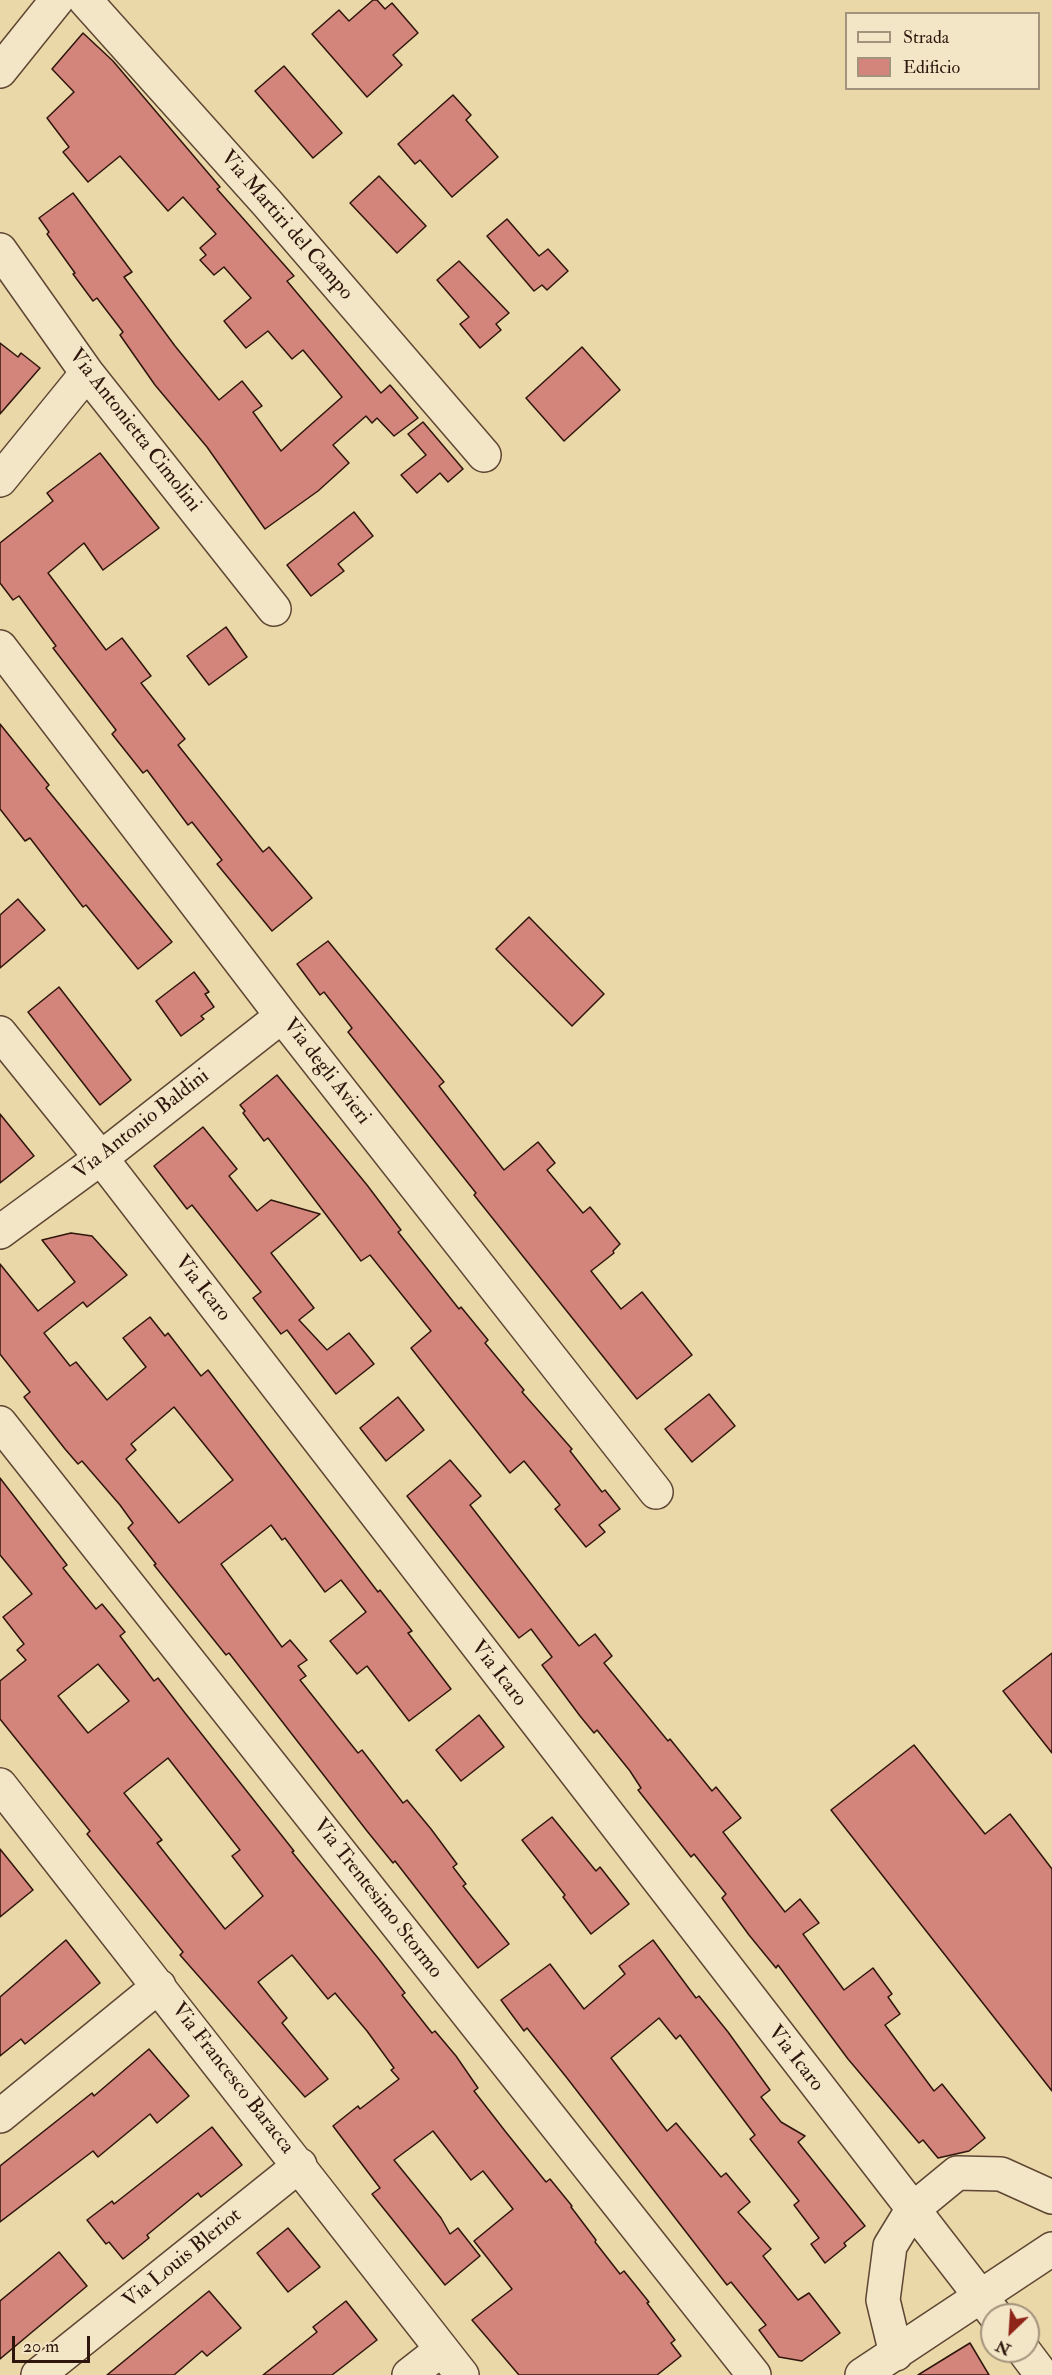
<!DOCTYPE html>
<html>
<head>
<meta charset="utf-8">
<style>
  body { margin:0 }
  #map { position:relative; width:1052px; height:2375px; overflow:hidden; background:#ebd8a9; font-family:"IM FELL Double Pica",serif }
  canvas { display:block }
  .legend { position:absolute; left:845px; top:12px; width:195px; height:78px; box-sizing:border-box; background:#f2e6c7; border:2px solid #a4937c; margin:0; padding:8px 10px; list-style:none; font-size:18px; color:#2f160c }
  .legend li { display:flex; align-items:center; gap:12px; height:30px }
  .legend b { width:30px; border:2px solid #a4937c }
  .north { position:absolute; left:980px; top:2303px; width:60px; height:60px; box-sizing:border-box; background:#f2e6c7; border:2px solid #a4937c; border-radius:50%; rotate:205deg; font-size:16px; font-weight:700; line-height:24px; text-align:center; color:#2f160c }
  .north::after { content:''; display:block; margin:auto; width:21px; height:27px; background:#8f2418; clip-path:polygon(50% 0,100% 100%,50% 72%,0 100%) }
  .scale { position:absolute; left:12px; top:2336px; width:78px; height:27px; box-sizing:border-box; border:3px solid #2f160c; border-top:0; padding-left:8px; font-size:18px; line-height:21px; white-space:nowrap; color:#2f160c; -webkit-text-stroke:4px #f2e6c7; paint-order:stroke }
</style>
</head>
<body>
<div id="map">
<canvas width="1052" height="2375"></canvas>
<ul class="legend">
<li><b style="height:8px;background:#f2e6c7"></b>Strada</li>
<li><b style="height:16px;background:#d4857b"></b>Edificio</li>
</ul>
<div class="north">N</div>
<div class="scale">20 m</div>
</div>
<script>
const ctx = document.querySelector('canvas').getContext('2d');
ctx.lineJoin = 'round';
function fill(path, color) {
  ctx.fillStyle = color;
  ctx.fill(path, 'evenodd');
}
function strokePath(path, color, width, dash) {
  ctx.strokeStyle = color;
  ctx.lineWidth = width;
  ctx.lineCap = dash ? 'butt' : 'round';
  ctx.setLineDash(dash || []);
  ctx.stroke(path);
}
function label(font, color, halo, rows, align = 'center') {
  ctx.font = font + ' "IM FELL Double Pica",serif';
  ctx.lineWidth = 4.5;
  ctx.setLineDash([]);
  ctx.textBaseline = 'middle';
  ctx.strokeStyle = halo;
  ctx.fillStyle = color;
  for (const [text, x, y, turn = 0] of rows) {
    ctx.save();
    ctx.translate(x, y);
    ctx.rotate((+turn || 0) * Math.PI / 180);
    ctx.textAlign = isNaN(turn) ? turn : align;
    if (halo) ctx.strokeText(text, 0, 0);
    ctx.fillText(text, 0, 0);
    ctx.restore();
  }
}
const building = new Path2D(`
  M 373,0 L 377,0 L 385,9 L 392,3 L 418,33 L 393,55 L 402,65 L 367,97 L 312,34 L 339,10 L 349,21 Z
  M 83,33 L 113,61 L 220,187 L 217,189 L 294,276 L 287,281 L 381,393 L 390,385 L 418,418 L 394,436 L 377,418 L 372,423 L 366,416 L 333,445 L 349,463 L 318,491 L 265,529 L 207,447 L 155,385 L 120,335 L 123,332 L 97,298 L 93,301 L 73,274 L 75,273 L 47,234 L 49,232 L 39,218 L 73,193 L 132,272 L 124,277 L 175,346 L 219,400 L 242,381 L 262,406 L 253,412 L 281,451 L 342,397 L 303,350 L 292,359 L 268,331 L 246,348 L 224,321 L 251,298 L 224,267 L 214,275 L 200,260 L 206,255 L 200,248 L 216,234 L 183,197 L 168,211 L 120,156 L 88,182 L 63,152 L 69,147 L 47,118 L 74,92 L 52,69 Z
  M 284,66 L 342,133 L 313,158 L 255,91 Z
  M 453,95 L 471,115 L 466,120 L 498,157 L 452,197 L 420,160 L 415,164 L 398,144 Z
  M 379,176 L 426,226 L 397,253 L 350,203 Z
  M 507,219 L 539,256 L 548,249 L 568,271 L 547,290 L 542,285 L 534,291 L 487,236 Z
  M 459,261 L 509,313 L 496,324 L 501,330 L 480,348 L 460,324 L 469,317 L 437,280 Z
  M 0,343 L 18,357 L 21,353 L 40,368 L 0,414 Z
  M 582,347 L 620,390 L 564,441 L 526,398 Z
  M 423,422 L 463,469 L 448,482 L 440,473 L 417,493 L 401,475 L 426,455 L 408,434 Z
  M 100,453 L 159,528 L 103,570 L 84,543 L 48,573 L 106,650 L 122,638 L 151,676 L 141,683 L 185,739 L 178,745 L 263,852 L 269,847 L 312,898 L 272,931 L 217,864 L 222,860 L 192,822 L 188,825 L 147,770 L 143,773 L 112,734 L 116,730 L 53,648 L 56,646 L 19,596 L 13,600 L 0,583 L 0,543 L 53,501 L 47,493 Z
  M 354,512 L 373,536 L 338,564 L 344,571 L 311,596 L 287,565 Z
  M 226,627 L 247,657 L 209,685 L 187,656 Z
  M 0,724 L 49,785 L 46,788 L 172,942 L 138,969 L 86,905 L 83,907 L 30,838 L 25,841 L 0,809 Z
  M 18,899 L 45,930 L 0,968 L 0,915 Z
  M 529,917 L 604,994 L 572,1026 L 496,949 Z
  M 328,941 L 444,1082 L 439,1086 L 504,1170 L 538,1142 L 555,1163 L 547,1170 L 583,1213 L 590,1207 L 620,1244 L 613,1251 L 614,1253 L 591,1271 L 621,1309 L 642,1292 L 692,1355 L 637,1399 L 474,1195 L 476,1193 L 348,1032 L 352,1028 L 324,992 L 320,995 L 297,964 Z
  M 194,972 L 209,992 L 205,994 L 214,1007 L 201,1016 L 204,1019 L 181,1036 L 156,1001 Z
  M 59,987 L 131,1080 L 100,1105 L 28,1012 Z
  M 277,1075 L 367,1185 L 401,1230 L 398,1232 L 459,1309 L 461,1307 L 488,1340 L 485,1343 L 524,1390 L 522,1392 L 572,1449 L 570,1451 L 602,1492 L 605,1490 L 620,1509 L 599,1525 L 605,1532 L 586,1547 L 555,1509 L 560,1505 L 524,1461 L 510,1473 L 455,1404 L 411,1348 L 431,1331 L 370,1255 L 361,1261 L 268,1138 L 264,1141 L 243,1113 L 245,1111 L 240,1105 Z
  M 0,1114 L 34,1156 L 0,1183 Z
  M 203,1127 L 237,1169 L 229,1176 L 257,1211 L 271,1200 L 320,1214 L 271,1253 L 314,1308 L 299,1320 L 327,1350 L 349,1333 L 374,1364 L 336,1394 L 287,1330 L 281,1334 L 253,1298 L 261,1292 L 192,1205 L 187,1209 L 154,1166 Z
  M 71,1233 L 92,1236 L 127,1275 L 87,1307 L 83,1302 L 44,1333 L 70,1366 L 76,1362 L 107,1400 L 146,1367 L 123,1338 L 150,1317 L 165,1336 L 168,1333 L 201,1376 L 208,1370 L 378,1592 L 380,1590 L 412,1631 L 408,1633 L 451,1689 L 409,1721 L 367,1666 L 357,1674 L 330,1641 L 366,1612 L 341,1580 L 325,1592 L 285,1538 L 282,1540 L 271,1525 L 221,1564 L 282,1647 L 290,1640 L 307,1660 L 298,1666 L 306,1676 L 300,1680 L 358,1753 L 362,1750 L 403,1803 L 407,1800 L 431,1829 L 457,1864 L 453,1867 L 466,1884 L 463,1886 L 509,1944 L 478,1968 L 395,1861 L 393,1863 L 367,1831 L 229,1653 L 226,1655 L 154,1565 L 156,1564 L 128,1528 L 133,1523 L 120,1505 L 82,1461 L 78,1464 L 65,1449 L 24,1397 L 30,1392 L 0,1354 L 0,1264 L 38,1311 L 75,1282 L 42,1240 ZM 174,1407 L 233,1480 L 179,1523 L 126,1459 L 136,1450 L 131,1444 Z
  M 709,1394 L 735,1426 L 692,1462 L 665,1429 Z
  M 398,1397 L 424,1430 L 386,1461 L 360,1428 Z
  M 450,1460 L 481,1496 L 470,1505 L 579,1646 L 595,1634 L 612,1656 L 604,1663 L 668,1741 L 670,1739 L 712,1791 L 716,1787 L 741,1818 L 723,1832 L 785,1912 L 800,1899 L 819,1923 L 803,1934 L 844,1990 L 873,1968 L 892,1994 L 888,1997 L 900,2014 L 885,2025 L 934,2091 L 942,2084 L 985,2138 L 969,2151 L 938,2158 L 923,2140 L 919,2143 L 848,2059 L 778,1965 L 776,1968 L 749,1935 L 722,1898 L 726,1894 L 694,1854 L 691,1857 L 638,1790 L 641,1788 L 630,1771 L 597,1730 L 594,1733 L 580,1716 L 542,1665 L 552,1657 L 531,1629 L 519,1638 L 407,1496 Z
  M 0,1478 L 67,1565 L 63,1568 L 96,1609 L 102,1604 L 125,1632 L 120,1636 L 154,1681 L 158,1678 L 185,1713 L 294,1851 L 292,1852 L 378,1958 L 405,1993 L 402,1995 L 432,2033 L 435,2031 L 456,2056 L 478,2088 L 474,2091 L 505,2131 L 546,2182 L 550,2179 L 572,2206 L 571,2207 L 596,2240 L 595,2242 L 620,2274 L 624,2271 L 649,2302 L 647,2303 L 675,2340 L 671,2343 L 681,2356 L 657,2375 L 519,2375 L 472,2320 L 512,2289 L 474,2241 L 513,2209 L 483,2171 L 471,2180 L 433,2131 L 394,2160 L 441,2218 L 450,2234 L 458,2228 L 480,2256 L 445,2285 L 372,2194 L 380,2188 L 333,2126 L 358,2106 L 360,2109 L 399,2079 L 391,2070 L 394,2068 L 367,2031 L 335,1993 L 328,1999 L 292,1955 L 258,1982 L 287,2018 L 282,2023 L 328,2079 L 305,2097 L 180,1955 L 183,1952 L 87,1834 L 90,1831 L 0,1719 L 0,1681 L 26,1660 L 17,1650 L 24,1644 L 3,1617 L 32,1594 L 0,1555 ZM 98,1664 L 129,1701 L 88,1733 L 58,1696 ZM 168,1758 L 240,1850 L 232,1856 L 263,1896 L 225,1929 L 157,1843 L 162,1840 L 124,1793 Z
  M 1052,1653 L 1052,1753 L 1003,1691 Z
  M 479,1715 L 504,1747 L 461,1781 L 436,1750 Z
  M 914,1745 L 985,1834 L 1010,1814 L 1052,1869 L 1052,2091 L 831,1810 Z
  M 552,1817 L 596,1871 L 600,1867 L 629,1904 L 591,1934 L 563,1897 L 565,1895 L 522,1840 Z
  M 0,1849 L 33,1890 L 0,1917 Z
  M 66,1940 L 100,1983 L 25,2044 L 21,2039 L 0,2056 L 0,1997 Z
  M 653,1940 L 696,1998 L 699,1996 L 728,2032 L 770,2090 L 761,2097 L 781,2122 L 805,2136 L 798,2142 L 865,2226 L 844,2243 L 846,2246 L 825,2263 L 811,2244 L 819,2238 L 794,2205 L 799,2201 L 750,2139 L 755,2135 L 680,2035 L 676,2039 L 659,2018 L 611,2058 L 667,2131 L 676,2123 L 721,2177 L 726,2173 L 750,2202 L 738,2212 L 771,2249 L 763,2256 L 798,2300 L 809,2293 L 840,2333 L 802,2361 L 779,2357 L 759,2330 L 766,2325 L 731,2282 L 727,2285 L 567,2078 L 527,2028 L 524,2031 L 501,2000 L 550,1964 L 584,2009 L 625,1974 L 619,1966 Z
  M 149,2049 L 189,2096 L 157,2123 L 150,2114 L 98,2157 L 93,2151 L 0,2222 L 0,2166 L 92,2093 L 94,2096 Z
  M 212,2127 L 242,2165 L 201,2197 L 198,2193 L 147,2235 L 149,2238 L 123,2259 L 109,2242 L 106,2244 L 87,2220 L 112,2201 L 114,2204 Z
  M 288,2228 L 320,2267 L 288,2292 L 257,2253 Z
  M 59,2252 L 87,2286 L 0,2359 L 0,2301 Z
  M 209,2291 L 241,2328 L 207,2356 L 202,2351 L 174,2375 L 107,2375 Z
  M 346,2301 L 377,2340 L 332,2375 L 263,2375 L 317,2332 L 313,2327 Z
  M 970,2343 L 989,2375 L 918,2375 L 952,2354 Z`);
const minor = new Path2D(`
  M 85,0 L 267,203 L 484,455
  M 0,71 L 57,0
  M 0,250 L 87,373 L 274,609
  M 0,480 L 87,373
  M 0,647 L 282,1016 L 656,1492
  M 0,1033 L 101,1158 L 995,2315
  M 0,1232 L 101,1158 L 282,1016
  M 0,1423 L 754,2375
  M 0,1785 L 462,2375
  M 0,2116 L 159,1986
  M 1024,2351 L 1042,2375
  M 896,2354 L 883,2300 L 890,2246 L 912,2210 L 957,2173 L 1001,2174 L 1052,2197
  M 38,2375 L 300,2165
  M 409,2375 L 441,2350
  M 862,2375 L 1052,2249`);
const streetNames = [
  ["Via Martiri del Campo",286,226,49],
  ["Via Antonietta Cimolini",134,431,52],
  ["Via degli Avieri",326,1072,52],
  ["Via Antonio Baldini",142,1125,-38],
  ["Via Icaro",202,1289,52],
  ["Via Icaro",498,1674,52],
  ["Via Trentesimo Stormo",377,1899,52],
  ["Via Icaro",795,2059,52],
  ["Via Francesco Baracca",232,2079,52],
  ["Via Louis Bleriot",183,2259,-39]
];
fill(building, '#d4857b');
strokePath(building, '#2f160c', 1.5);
strokePath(minor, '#5e4633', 36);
strokePath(minor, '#f2e6c7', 33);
label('21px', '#2f160c', '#f2e6c7', streetNames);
</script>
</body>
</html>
